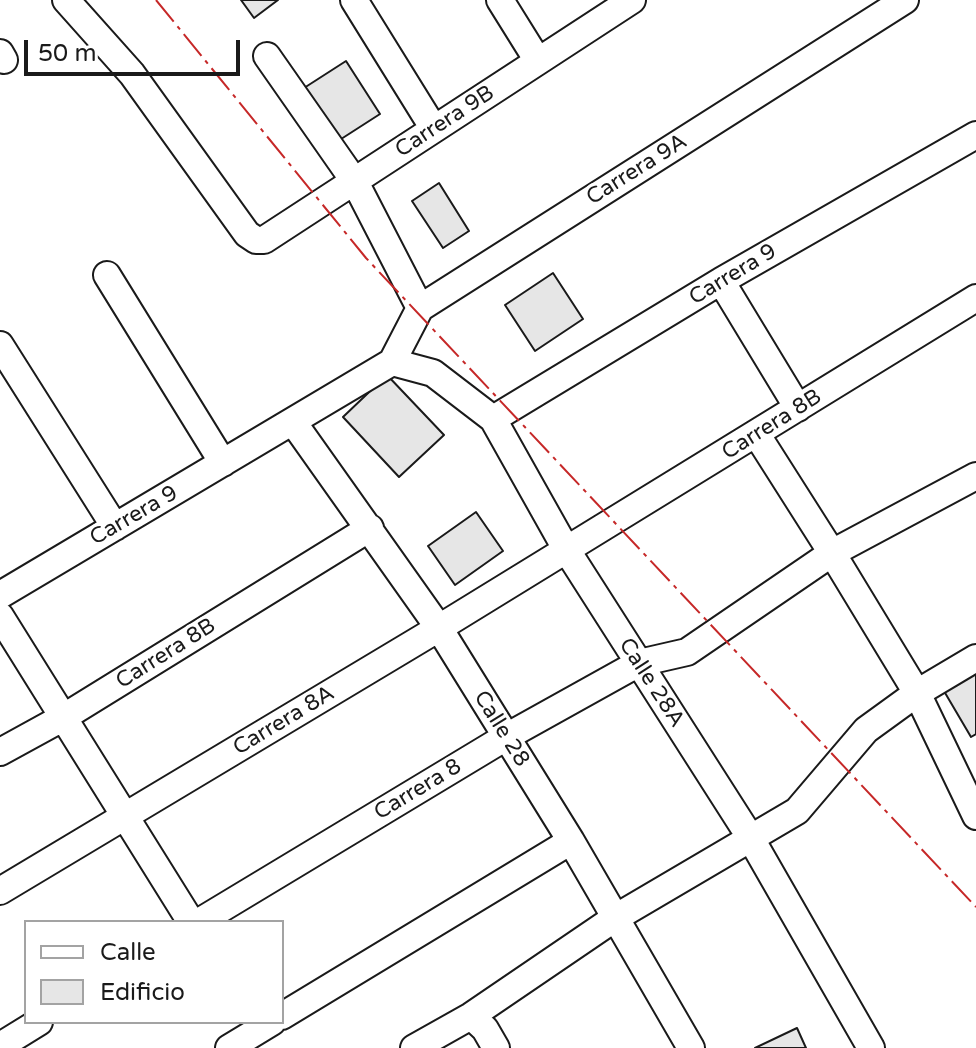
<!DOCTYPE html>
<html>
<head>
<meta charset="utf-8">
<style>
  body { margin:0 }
  #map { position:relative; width:976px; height:1048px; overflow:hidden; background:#fff; font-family:"Varela Round",sans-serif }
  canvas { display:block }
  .legend { position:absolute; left:24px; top:920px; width:260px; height:104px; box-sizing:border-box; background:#fff; border:2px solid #a3a3a3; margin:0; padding:10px 14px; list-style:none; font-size:24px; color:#1a1a1a }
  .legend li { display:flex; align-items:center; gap:16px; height:40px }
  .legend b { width:40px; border:2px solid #a3a3a3 }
  .scale { position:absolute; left:24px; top:40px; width:216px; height:36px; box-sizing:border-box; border:4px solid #1a1a1a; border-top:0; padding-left:10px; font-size:24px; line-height:28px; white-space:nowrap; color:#1a1a1a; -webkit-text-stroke:6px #fff; paint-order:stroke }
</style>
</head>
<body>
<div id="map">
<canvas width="976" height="1048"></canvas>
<ul class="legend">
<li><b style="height:10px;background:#fff"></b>Calle</li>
<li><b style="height:22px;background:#e6e6e6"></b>Edificio</li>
</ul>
<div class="scale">50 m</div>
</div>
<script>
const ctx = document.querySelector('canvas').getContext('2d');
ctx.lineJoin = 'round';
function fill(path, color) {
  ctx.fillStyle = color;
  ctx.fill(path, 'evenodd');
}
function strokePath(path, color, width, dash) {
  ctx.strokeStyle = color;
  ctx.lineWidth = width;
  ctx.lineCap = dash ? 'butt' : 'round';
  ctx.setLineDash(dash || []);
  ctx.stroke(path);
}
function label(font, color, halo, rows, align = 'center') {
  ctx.font = font + ' "Varela Round",sans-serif';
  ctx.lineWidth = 6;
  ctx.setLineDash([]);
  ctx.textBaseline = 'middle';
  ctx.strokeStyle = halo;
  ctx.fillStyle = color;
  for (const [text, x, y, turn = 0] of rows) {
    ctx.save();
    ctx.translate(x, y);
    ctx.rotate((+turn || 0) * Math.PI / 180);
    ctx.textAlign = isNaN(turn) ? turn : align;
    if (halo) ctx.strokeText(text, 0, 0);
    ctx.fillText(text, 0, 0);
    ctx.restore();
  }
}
const building = new Path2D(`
  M 241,0 L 278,0 L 254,18 Z
  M 346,61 L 380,114 L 338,141 L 304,88 Z
  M 439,183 L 469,231 L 443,248 L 412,201 Z
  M 553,273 L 583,319 L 535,351 L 505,305 Z
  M 387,375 L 444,435 L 399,477 L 343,417 Z
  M 476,512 L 503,551 L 455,585 L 428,546 Z
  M 976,665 L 976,734 L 971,737 L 941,686 Z
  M 797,1028 L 806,1048 L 755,1048 Z`);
const minor = new Path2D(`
  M 66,0 L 132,74 L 247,234 L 256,240 L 264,240 L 632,0
  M 354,0 L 434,129
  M 500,0 L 538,61
  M 0,53 L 4,60
  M 267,56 L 355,182 L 420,308
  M 107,275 L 223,463
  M 721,281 L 798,408
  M 0,345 L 115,527
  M 392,362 L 433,373 L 493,419 L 566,549 L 750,837 L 871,1048
  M 493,419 L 721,281 L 976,135
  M 293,422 L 439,628 L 571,841 L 691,1048
  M 757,435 L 832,553 L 917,693 L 976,816
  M 0,595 L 392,362 L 420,308 L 905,0
  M 0,616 L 191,922
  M 0,752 L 64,717 L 370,528
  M 0,891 L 439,628 L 976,298
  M 199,922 L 506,737 L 639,663 L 687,652 L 832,553 L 976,476
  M 282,1016 L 571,841
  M 471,1016 L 485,1029 L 496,1048
  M 0,1046 L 39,1022
  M 229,1048 L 272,1022
  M 414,1048 L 471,1016 L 615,918 L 797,811 L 866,730 L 917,693 L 976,658`);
const power = new Path2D(`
  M 156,0 L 366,258 L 976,907`);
const streetNames = [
  ["Carrera 9B",445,122,-33],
  ["Carrera 9A",637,170,-32],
  ["Carrera 9",733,275,-31],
  ["Carrera 8B",772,425,-32],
  ["Carrera 9",134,516,-30],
  ["Carrera 8B",166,654,-32],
  ["Calle 28A",651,683,57],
  ["Carrera 8A",284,721,-31],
  ["Calle 28",501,729,58],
  ["Carrera 8",418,790,-31]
];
fill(building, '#e6e6e6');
strokePath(building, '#1a1a1a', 2);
strokePath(minor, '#1a1a1a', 30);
strokePath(minor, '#fff', 26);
strokePath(power, '#c62828', 2, [28, 6, 4, 6]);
label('22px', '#1a1a1a', '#fff', streetNames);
</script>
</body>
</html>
